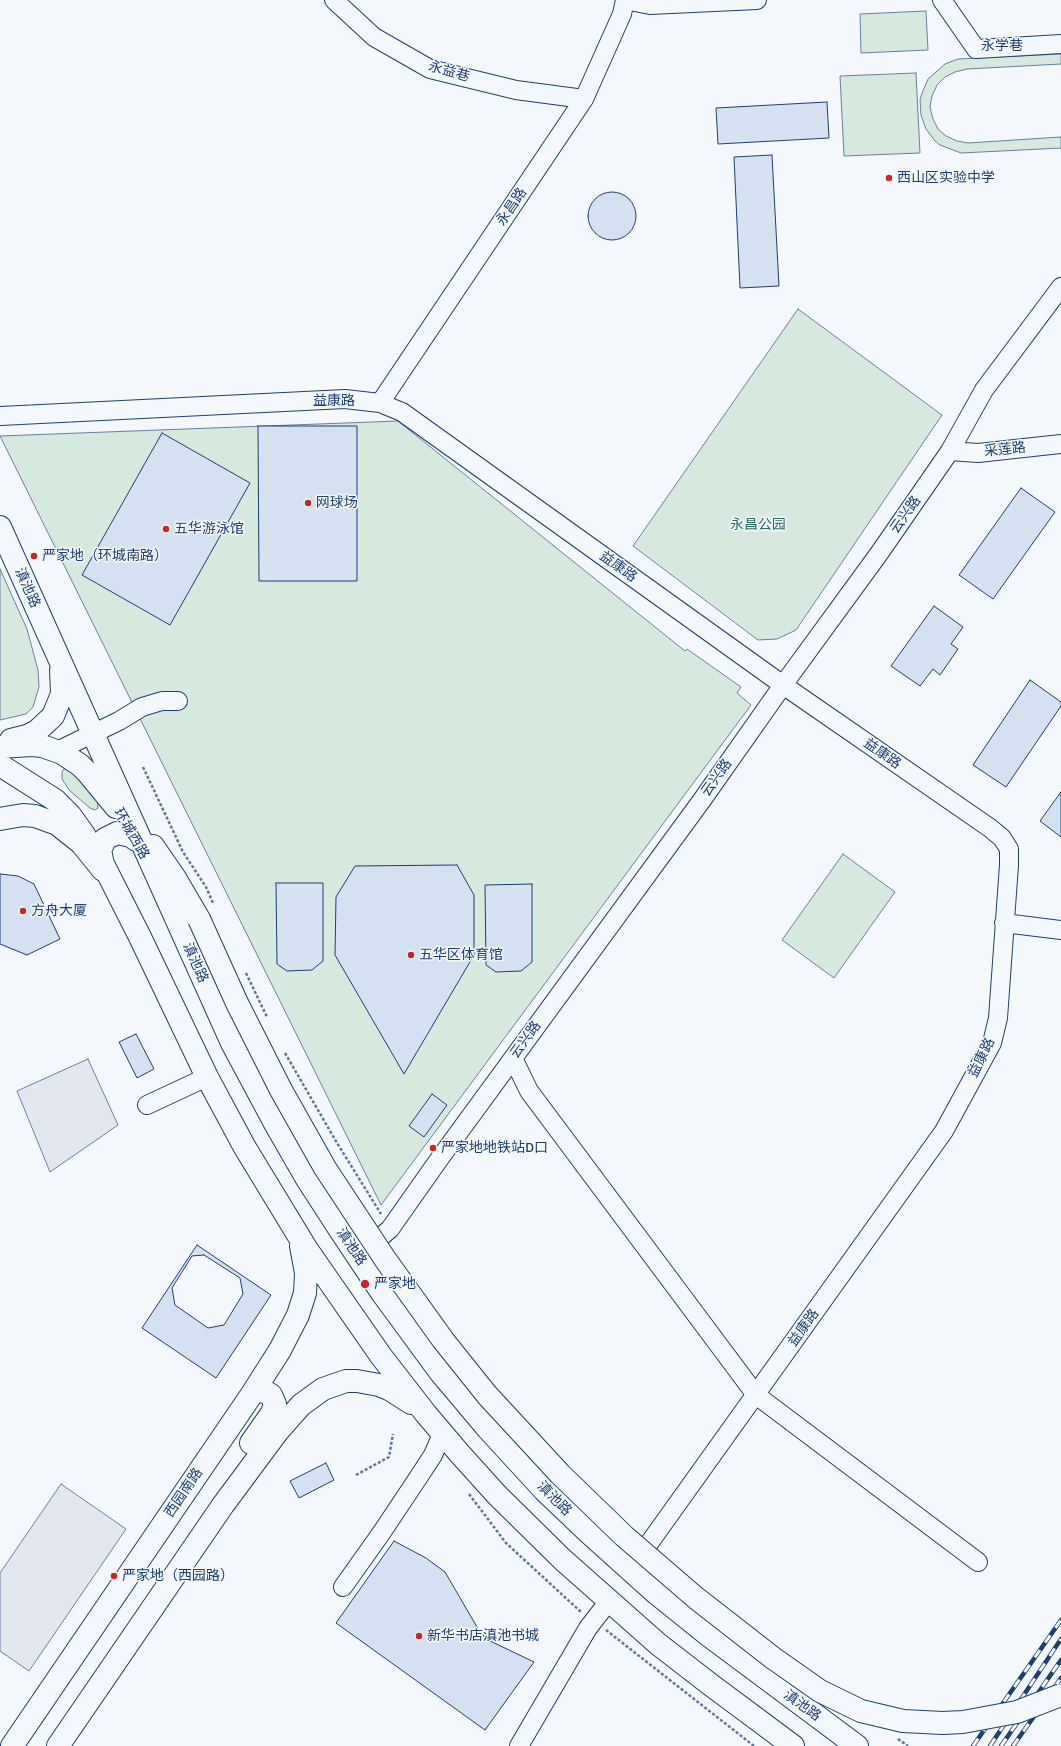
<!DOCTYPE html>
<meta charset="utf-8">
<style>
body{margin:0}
canvas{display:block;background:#f4f7fb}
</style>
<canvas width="1061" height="1746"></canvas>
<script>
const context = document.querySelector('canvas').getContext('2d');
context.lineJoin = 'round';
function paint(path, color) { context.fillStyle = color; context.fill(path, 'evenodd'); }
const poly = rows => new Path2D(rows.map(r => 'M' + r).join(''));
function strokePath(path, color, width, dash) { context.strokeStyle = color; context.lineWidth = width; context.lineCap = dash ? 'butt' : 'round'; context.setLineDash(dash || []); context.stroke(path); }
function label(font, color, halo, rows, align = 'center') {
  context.font = font + ' Signika,"Noto Sans SC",sans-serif'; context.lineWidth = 3; context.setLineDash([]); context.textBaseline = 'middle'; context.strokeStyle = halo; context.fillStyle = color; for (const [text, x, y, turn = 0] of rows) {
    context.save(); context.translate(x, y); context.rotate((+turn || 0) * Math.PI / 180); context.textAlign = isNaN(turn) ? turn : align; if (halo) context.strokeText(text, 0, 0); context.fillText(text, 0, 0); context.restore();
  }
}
const green = poly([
 [926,11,928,50,861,53,860,14,926,11],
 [1061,54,1061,64,967,69,955,72,945,77,937,85,932,96,930,107,933,119,938,129,946,136,957,141,968,143,1061,137,1061,148,961,153,940,145,935,141,926,129,921,115,920,100,922,93,928,79,945,64,958,59,1061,54],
 [916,73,920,153,844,156,840,76,916,73],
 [798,309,942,415,796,630,777,639,758,640,633,546,798,309],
 [398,421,685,651,687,649,741,687,737,693,751,705,381,1205,0,436,398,421],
 [0,569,27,629,38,670,39,687,33,707,26,714,0,720,0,569],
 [64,769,70,769,97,799,98,808,95,810,90,808,69,790,62,779,62,772,64,769],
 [843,854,895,892,834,978,782,940,843,854]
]);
paint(green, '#d7e8df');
strokePath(green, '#687fa3', 1);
const parking = poly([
 [88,1059,118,1125,50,1172,17,1091,88,1059],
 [61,1484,126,1529,29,1671,0,1651,0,1573,61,1484]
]);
paint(parking, '#e3e8f0');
strokePath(parking, '#687fa3', 1);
const building = poly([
 [827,102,829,138,718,144,716,108,827,102],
 [772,155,779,286,740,288,734,157,772,155],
 '588 216a24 24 0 1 1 48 0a24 24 0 1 1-48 0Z',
 [258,426,357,426,357,581,259,581,258,426],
 [162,433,250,483,170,625,82,575,162,433],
 [1021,488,1055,512,993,599,959,575,1021,488],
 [934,606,963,627,951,644,958,649,940,675,933,669,920,686,891,666,934,606],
 [1030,680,1061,702,1061,706,1006,787,973,765,1030,680],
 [1061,792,1061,837,1040,821,1061,792],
 [457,865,474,895,474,955,404,1074,335,955,336,897,355,866,457,865],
 [0,874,18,876,34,884,60,939,27,955,0,944,0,874],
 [276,883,323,883,323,961,312,970,287,971,277,964,276,883],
 [532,884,532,962,521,971,496,972,486,965,485,885,532,884],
 [136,1034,154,1069,137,1078,119,1042,136,1034],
 [432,1094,447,1105,424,1137,409,1126,432,1094],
 [197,1245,271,1295,216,1378,142,1328,197,1245],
 [204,1255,240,1278,243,1294,224,1325,208,1328,175,1305,172,1288,192,1256,204,1255],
 [326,1463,334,1480,299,1498,290,1481,326,1463],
 [394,1541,426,1558,445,1572,477,1627,486,1639,534,1662,485,1730,336,1623,394,1541]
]);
paint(building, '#d5e0f0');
strokePath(building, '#1d3f73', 1);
const minor = poly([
 [334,0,374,37,430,69,516,90,584,99],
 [625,0,650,5,757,0],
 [942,0,976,49,1061,44],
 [380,403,584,99,622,14,625,0],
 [0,416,345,399,380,403,402,412,783,685,990,828,1002,838,1009,849,1009,865,998,1018,992,1043,944,1131,635,1563],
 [950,451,978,453,1061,444],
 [57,751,119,721,142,707,162,701,178,701],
 [1004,923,1061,930],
 [513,1058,529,1091,756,1395,978,1562],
 [147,1105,207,1077],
 [364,1251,390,1229,440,1158,702,800,783,685,878,555,950,451,984,390,1061,287],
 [343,1587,382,1532,418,1478,433,1455,442,1434],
 [519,1746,588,1628,609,1601]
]);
const major = poly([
 [0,527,232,1043,277,1127,307,1179,338,1227,382,1293,440,1372,488,1429,544,1490,587,1531,657,1594,708,1635,857,1746],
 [11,740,27,736,37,731,53,716,62,694,61,670],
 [0,747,32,745,42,746,62,753,80,765,88,773,116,807],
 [0,765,55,800,70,815,85,836],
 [0,819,23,815,35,816,57,824,81,843,103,870],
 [136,840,131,836,117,833,105,839,100,851,103,864,140,937,207,1077,244,1146,306,1248,381,1356,426,1414,460,1454,497,1495,562,1559,658,1644,711,1685,793,1746],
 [153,846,175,878,199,919],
 [251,1443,272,1413,275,1404,271,1395,266,1392,257,1391,252,1394],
 [12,1746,252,1394,280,1350,298,1315,305,1293,306,1273,301,1246],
 [58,1746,223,1505,278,1431,301,1405,323,1389,346,1381,357,1381,379,1385,389,1389,411,1403]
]);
strokePath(minor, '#1d3f73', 20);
strokePath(major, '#1d3f73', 24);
strokePath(poly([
 [143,767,183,852,206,887,213,903],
 [246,973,267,1017],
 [285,1053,337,1143,381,1214],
 [356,1475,389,1457,393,1434],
 [469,1494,506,1543,581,1612],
 [606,1630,754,1746],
 [898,1739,908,1746]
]), '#5e769c', 2.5, [3, 2]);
strokePath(minor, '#f4f7fb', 18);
strokePath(major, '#f4f7fb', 22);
const rail = poly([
 [973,1746,1061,1620],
 [990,1746,1061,1639],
 [1001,1746,1061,1660],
 [1013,1746,1061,1678]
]);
strokePath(rail, '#1d3f73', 4.5);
strokePath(rail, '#f4f7fb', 3, [9]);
const highwayBridge = poly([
 [199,919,237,1003,281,1090,325,1168,385,1259,443,1340,487,1395,560,1474,624,1536,696,1598,773,1658,820,1691,861,1711,903,1721,943,1723,963,1722,1017,1712,1061,1695]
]);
strokePath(highwayBridge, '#1d3f73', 24, []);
strokePath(highwayBridge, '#f4f7fb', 22);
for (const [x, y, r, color] of [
 [889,178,4,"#c62828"],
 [308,503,4,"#c62828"],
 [166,529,4,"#c62828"],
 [34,556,4,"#c62828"],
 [23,911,4,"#c62828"],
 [411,955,4,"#c62828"],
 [433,1148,4,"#c62828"],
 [365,1284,5,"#c62828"],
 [114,1576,4,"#c62828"],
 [419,1636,4,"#c62828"]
]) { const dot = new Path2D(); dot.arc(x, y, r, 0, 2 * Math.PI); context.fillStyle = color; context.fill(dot); strokePath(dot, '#f4f7fb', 1.5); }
label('14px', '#1d3f73', '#f4f7fb', [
 ["永学巷",1002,46],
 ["永益巷",449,72,16],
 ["永昌路",512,207,-56],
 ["益康路",334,401],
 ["采莲路",1005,450,-6],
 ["云兴路",906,515,-55],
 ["益康路",618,567,36],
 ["滇池路",27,588,66],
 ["益康路",882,754,35],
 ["云兴路",717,778,-55],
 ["环城西路",131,834,60],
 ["滇池路",195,963,66],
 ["云兴路",526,1040,-54],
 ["益康路",982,1058,-64],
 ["滇池路",351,1247,56],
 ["益康路",804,1328,-54],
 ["西园南路",184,1493,-56],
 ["滇池路",554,1499,45],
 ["滇池路",802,1706,36]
]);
label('14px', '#1d3f73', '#f4f7fb', [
 ["西山区实验中学",897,178],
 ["网球场",316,503],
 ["五华游泳馆",174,529],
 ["严家地（环城南路）",42,556],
 ["方舟大厦",31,911],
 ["五华区体育馆",419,955],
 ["严家地地铁站D口",441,1148],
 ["严家地",374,1284],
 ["严家地（西园路）",122,1576],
 ["新华书店滇池书城",427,1636]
], 'left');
label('14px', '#2c6c60', '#f4f7fb', [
 ["永昌公园",758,525]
]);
</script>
